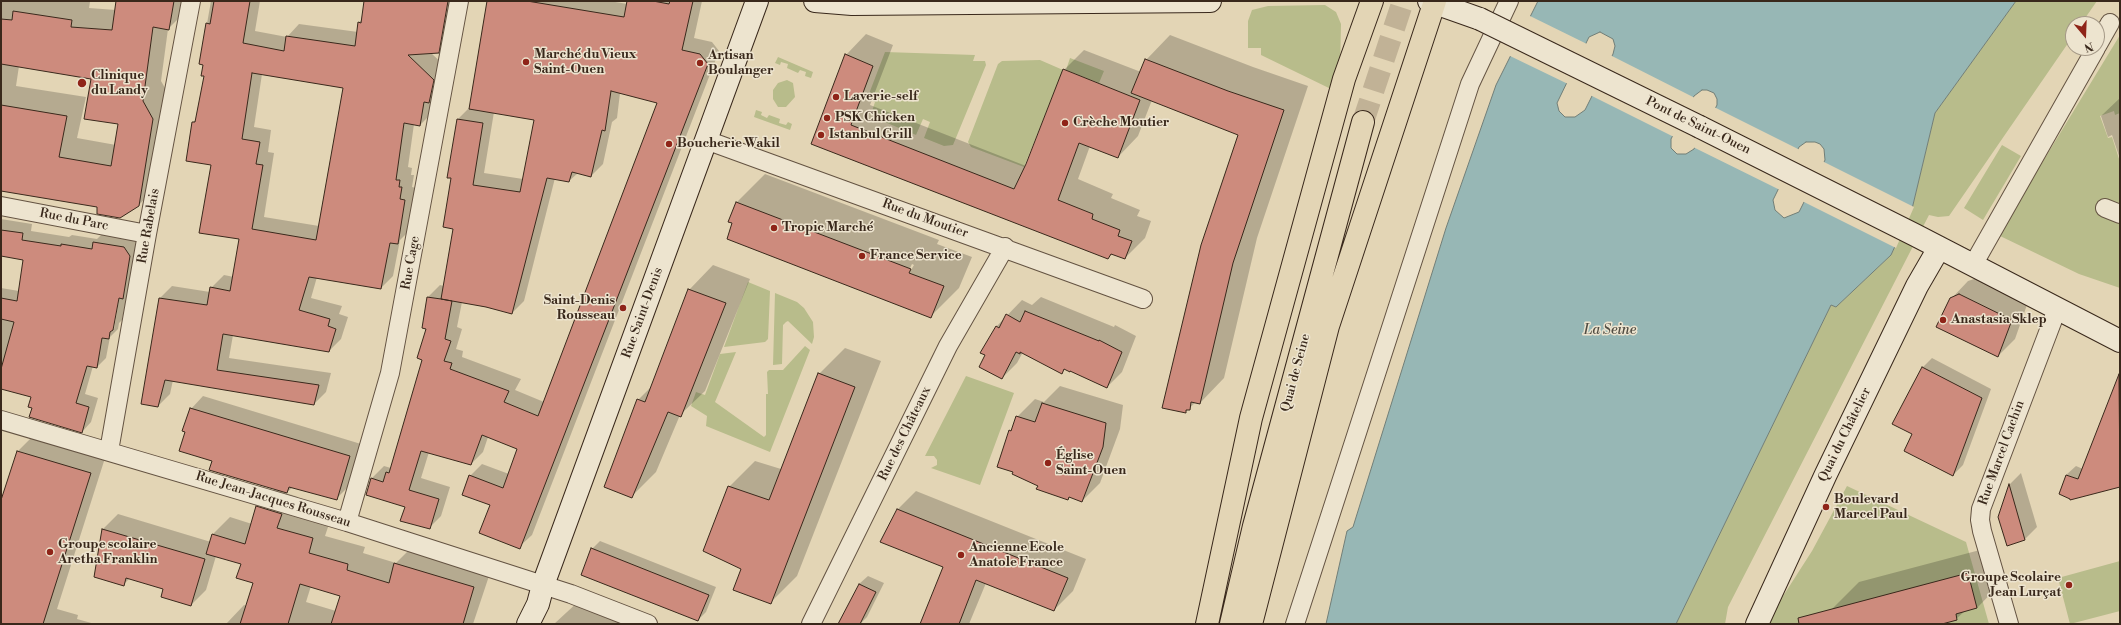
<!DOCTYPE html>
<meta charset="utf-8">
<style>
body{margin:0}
#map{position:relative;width:2121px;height:625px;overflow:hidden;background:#e3d5b5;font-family:"Libre Bodoni",serif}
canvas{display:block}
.frame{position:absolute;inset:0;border:2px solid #39281b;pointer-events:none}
.north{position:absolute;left:2065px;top:16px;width:40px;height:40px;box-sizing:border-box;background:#ede4cf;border:1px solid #a59987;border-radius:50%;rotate:161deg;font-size:11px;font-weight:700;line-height:16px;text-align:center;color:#39281b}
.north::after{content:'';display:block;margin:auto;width:14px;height:18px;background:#8f2418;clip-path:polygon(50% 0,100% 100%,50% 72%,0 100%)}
</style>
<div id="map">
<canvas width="2121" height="625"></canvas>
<div class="frame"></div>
<div class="north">N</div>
</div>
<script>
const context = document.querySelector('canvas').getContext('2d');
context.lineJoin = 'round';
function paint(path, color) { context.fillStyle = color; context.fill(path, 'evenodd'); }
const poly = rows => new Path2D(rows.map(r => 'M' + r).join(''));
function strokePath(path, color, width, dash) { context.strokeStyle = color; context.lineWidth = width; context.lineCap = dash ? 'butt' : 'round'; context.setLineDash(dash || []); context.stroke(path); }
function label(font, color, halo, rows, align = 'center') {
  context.font = font + ' "Libre Bodoni",serif'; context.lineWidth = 3; context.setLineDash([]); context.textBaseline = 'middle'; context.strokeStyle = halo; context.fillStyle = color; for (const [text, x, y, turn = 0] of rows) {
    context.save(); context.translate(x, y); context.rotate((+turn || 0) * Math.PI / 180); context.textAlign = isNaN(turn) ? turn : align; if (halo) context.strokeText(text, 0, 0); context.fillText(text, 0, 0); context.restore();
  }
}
paint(poly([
 [2016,1,2097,1,2081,24,2073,24,2073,36,1949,216,1938,217,1929,215,1728,607,1725,624,1676,624,1831,305,1836,307,1891,255,1912,209,1935,113],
 [1325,5,1336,12,1341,24,1340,70,1333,90,1261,55,1261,48,1248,48,1248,21,1252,10,1268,6],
 [2120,35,2120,113,2115,115,2114,111,2100,116,2108,138,2112,137,2120,162,2120,288,2079,274,1998,235],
 [885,52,975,55,973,61,985,61,986,65,953,145,944,146,924,138,930,122,923,119,916,135,875,118,872,111,875,102,867,99],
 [778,57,813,72,811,78,805,76,806,72,800,70,798,73,787,68,788,64,781,62,780,65,775,63],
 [1070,58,1104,71,1099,83,1066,70],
 [1040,60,1063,70,1024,167,971,147,968,142,998,64,1002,61],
 [787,80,793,83,795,97,786,107,778,107,773,99,773,90,778,83],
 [756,110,762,112,761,115,767,118,769,115,780,119,779,123,786,125,788,122,792,124,790,130,754,117],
 [2002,145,2021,156,1983,220,1964,208],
 [748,282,770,291,768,339,765,342,724,347],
 [775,293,797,302,804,308,813,322,814,337,812,344,788,321,786,322,783,325,782,364,773,365],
 [805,346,810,350,770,452,706,426,707,416,691,406,696,392,705,395,720,354,736,352,715,402,764,437,766,435,766,394,768,394,767,372,769,370,783,370],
 [966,376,1014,393,980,485,931,468,937,465,937,460,934,456,925,456],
 [1847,486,1966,542,1989,624,1768,624,1769,618,1812,551],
 [2120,561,2120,611,2070,624,2058,578]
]), '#b8bc8b');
const water = poly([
 [1538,1,2016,1,1935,113,1912,209,1891,255,1836,307,1831,305,1676,624,1326,624,1347,531,1353,527,1446,228,1496,85,1538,1],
 [1600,32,1613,39,1615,46,1613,54,1585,110,1575,117,1565,117,1559,111,1557,103,1589,37,1600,32],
 [1702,90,1707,90,1714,93,1717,99,1717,105,1694,149,1686,154,1677,154,1671,148,1671,139,1694,96,1702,90],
 [1806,142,1815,142,1820,144,1824,149,1825,160,1799,212,1784,218,1775,210,1773,200,1799,147,1806,142]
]);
paint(water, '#97b7b5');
strokePath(water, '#717e77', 1);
paint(poly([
 [1528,15,1587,44,1568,84,1508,55],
 [1610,55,1695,98,1674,137,1590,95],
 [1714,107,1800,150,1780,190,1693,147],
 [1822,161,1914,207,1896,248,1802,201]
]), '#e3d5b5');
paint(poly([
 [1,1,86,1,90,2,89,8,116,10,117,1,189,1,187,10,168,29,161,81,172,100,157,186,138,206,98,206,1,190],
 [19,66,92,78,119,124,116,145,77,138,86,97,16,86],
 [211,1,260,1,255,31,287,37,299,24,358,32,359,22,363,19,365,1,457,1,451,40,438,52,431,53,446,67,432,113,420,125,414,124,408,167,412,168,411,175,414,175,412,187,416,188,410,230,400,240,393,276,381,288,317,277,311,298,342,306,339,314,348,317,341,339,329,351,233,335,229,358,331,373,326,392,314,404,173,380,170,394,158,406,160,298,172,286,210,292,211,288,224,275,234,277,240,238,212,164,193,122,197,119,205,76,204,64,200,63],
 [262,74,344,88,319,226,264,217,274,153,268,152,271,130,254,127],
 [488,1,609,1,628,4,628,1,702,1,694,38,712,42,719,51,532,535,519,547,470,476,482,464,509,474,519,449,488,437,483,452,471,464,429,452,421,478,450,487,441,516,429,528,372,478,384,466,391,468,423,359,428,328,428,297,440,285,444,286,454,228,452,178,458,119,470,107],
 [620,93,658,102,544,402,515,390,521,379,462,357,463,351,456,349,462,329,457,327,462,302,512,313,524,301,555,178,569,181,578,173,591,176,603,164,612,122,617,118],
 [494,112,535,119,523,179,484,173],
 [866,34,893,45,870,105,1026,166,1064,70,1084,50,1141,72,1146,60,1170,35,1253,67,1308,86,1257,238,1224,378,1200,403,1196,402,1185,412,1240,134,1152,100,1138,136,1118,157,1090,146,1078,179,1113,194,1111,198,1140,210,1137,216,1151,221,1145,238,1125,258,1113,253,1108,258,812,143,846,55],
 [2120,98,2120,159,2112,135,2108,137,2101,116],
 [765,174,939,240,937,244,972,257,959,288,931,316,730,222,737,202],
 [912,264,914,265,911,270,909,270],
 [1,219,32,224,31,231,69,237,72,235,97,239,103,233,133,238,139,246,132,288,127,294,122,320,119,323,118,329,110,337,106,358,97,367,93,366,85,394,98,398,91,422,82,432,33,408,32,397,1,388,1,288,19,291,24,259,1,255],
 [119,293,120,293,114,329,112,329],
 [713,265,750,279,705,391,680,415,656,472,632,496,638,400,652,386,689,290],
 [1977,278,2028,302,2015,339,1998,356,1951,299,1968,281],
 [1041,297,1114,327,1115,325,1136,336,1122,372,1107,387,1071,370,1065,369,1062,373,1023,352,1017,363,1002,378,986,355,996,327,1022,300,1032,305],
 [845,348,881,361,797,576,771,602,743,569,729,487,755,461,781,469,819,374],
 [1932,358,1991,389,1963,465,1953,475,1913,434,1922,368],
 [1060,386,1123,405,1120,429,1100,483,1082,501,1070,496,1068,499,1039,486,1010,431,1014,427,1017,417,1035,399,1044,402],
 [203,396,361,444,349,486,336,499,293,487,286,493,298,497,294,511,330,521,325,536,365,547,363,553,396,563,412,547,491,570,473,624,379,624,341,595,311,586,306,602,346,614,343,624,226,624,244,605,247,606,254,582,242,563,216,556,206,590,191,605,165,588,130,578,123,585,95,576,103,529,118,514,211,542,213,534,230,517,252,524,257,507,275,489,213,460,191,409],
 [2117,396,2120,398,2120,486,2071,499,2066,475,2076,466,2083,469],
 [32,437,105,458,57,609,78,615,77,619,95,624,1,624,1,503,17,452],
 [2021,473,2037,527,2025,539,2007,545,1999,518,2010,484],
 [916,491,1086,559,1073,591,1054,610,986,583,969,624,921,624,944,567,898,509],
 [600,541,716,587,706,612,698,620,592,549],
 [1995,546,2004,580,1977,608,1965,611,1956,619,1938,624,1835,624,1831,610,1859,582],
 [868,576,884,583,867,617,860,624,855,624,859,584],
 [580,600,627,624,554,624]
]), '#0003');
const building = poly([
 [116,1,174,1,169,30,153,27,143,101,153,119,139,206,120,218,97,214,97,207,1,191,1,105,67,116,59,157,111,166,118,124,84,119,91,79,1,64,1,19,12,20,13,11,72,20,71,27,112,30,116,1],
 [214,1,250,1,243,43,284,51,286,36,355,46,358,22,361,23,364,1,448,1,439,53,408,55,434,80,429,103,424,102,420,126,404,123,396,180,400,180,399,187,402,187,400,199,405,200,398,244,390,243,381,289,309,277,299,310,330,319,328,326,336,329,329,352,223,334,217,370,319,385,314,405,165,380,158,407,141,404,159,298,207,305,210,287,230,291,239,239,199,233,211,165,186,161,192,122,195,122,204,76,201,76,203,65,199,64,206,23,210,24,214,1],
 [252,73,343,88,316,240,252,229,263,165,256,164,260,142,242,139,252,73],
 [487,1,527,1,624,17,627,1,653,1,669,4,670,1,693,1,682,50,700,54,708,64,520,549,479,533,490,505,462,495,469,475,503,488,517,449,482,435,471,465,421,451,409,490,439,499,430,529,400,521,405,507,366,495,371,478,383,482,386,472,389,473,422,360,417,358,426,329,422,328,427,297,441,299,453,229,443,227,451,178,447,178,457,119,483,123,473,185,520,192,534,120,469,109,487,1],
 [611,91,657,103,538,416,504,402,509,391,450,369,452,363,444,361,451,341,445,339,452,301,441,299,486,307,512,314,547,178,569,182,572,172,591,177,602,130,605,131,611,91],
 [845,54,873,66,851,125,1014,189,1026,164,1063,69,1140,100,1118,158,1079,143,1058,200,1093,214,1092,219,1120,230,1118,236,1132,241,1125,259,1111,254,1108,259,811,144,845,54],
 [1145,59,1228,91,1284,110,1233,263,1200,404,1191,402,1190,410,1186,410,1186,413,1162,408,1201,245,1238,135,1131,93,1145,59],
 [736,202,911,269,909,273,944,286,931,318,727,239,732,223,728,222,736,202],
 [1,230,23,233,22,240,61,246,61,244,92,249,93,242,124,247,130,256,123,299,119,298,113,330,110,332,109,339,102,338,97,368,87,366,76,403,89,407,82,433,29,417,32,408,28,407,31,397,1,389,1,369,14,322,1,319,1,298,17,301,23,260,1,256,1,230],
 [688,289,726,303,681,417,668,412,632,498,604,487,637,399,645,402,688,289],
 [1959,294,2012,320,1998,357,1936,327,1950,298,1959,294],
 [1025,311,1099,341,1099,340,1122,352,1107,388,1070,371,1070,372,1064,369,1062,374,1020,352,1020,354,1016,352,1002,379,979,367,985,355,980,353,996,326,999,328,1006,314,1020,322,1025,311],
 [1922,367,1982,398,1953,476,1904,451,1912,434,1892,424,1922,367],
 [818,373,855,387,771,604,733,590,741,569,703,551,728,486,769,500,818,373],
 [2119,374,2120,487,2070,500,2070,499,2059,494,2066,475,2078,479,2119,374],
 [1042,403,1106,423,1103,447,1082,502,1069,497,1068,500,1036,489,1038,486,1012,474,1013,472,997,467,1009,430,1011,431,1016,416,1035,422,1042,403],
 [190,408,350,456,337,500,289,487,287,493,209,470,212,461,179,451,185,432,182,431,190,408],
 [17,451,91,473,43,624,1,624,1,500,17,451],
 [2009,484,2025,540,2007,546,1998,517,2009,484],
 [256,506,282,514,277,528,313,538,309,553,348,564,347,570,389,583,394,563,474,587,463,624,331,624,340,596,300,584,288,624,240,624,253,583,236,578,241,564,206,554,212,534,245,544,256,506],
 [897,509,1068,578,1054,611,976,580,959,624,920,624,943,567,880,542,897,509],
 [102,529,205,559,191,606,161,597,163,589,126,578,124,586,94,577,102,529],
 [591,548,709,595,698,621,581,575,591,548],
 [1968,573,1977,608,1956,614,1957,620,1942,624,1799,624,1798,618,1968,573],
 [859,584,876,592,860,624,838,624,859,584]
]);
paint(building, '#cd8b7d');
strokePath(building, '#39281b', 1);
strokePath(poly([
 [1363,122,1403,1]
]), '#c1b296', 22, [22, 11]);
const street = poly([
 [2097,46,2110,23],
 [706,140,1143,299],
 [1,206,147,234],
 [2105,208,2120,214],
 [1973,265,2096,48],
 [1,420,347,522,571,594,648,624],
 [109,451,147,234,191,1],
 [347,522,390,373,459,1],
 [811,624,948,346,1005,247],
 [1295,624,1470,84,1509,1],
 [2009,624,1982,531,1980,520,1981,509,2057,309]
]);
const secondary = poly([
 [815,1,852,4,1210,1],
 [1429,1,1480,19],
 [1700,127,1915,235,2120,341],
 [528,624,538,604,543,585,757,1],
 [1757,624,1826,474,1917,286,1939,248]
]);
const primary = poly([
 [1207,624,1251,418,1344,79,1372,1],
 [1231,624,1254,526,1363,122],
 [1251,624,1328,326,1435,1]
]);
strokePath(street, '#645342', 20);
strokePath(secondary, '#39281b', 24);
strokePath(primary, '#39281b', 24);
strokePath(street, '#ede4cf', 18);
strokePath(secondary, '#ede4cf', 22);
strokePath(primary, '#e3d5b5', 22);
const secondaryBridge = poly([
 [1480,19,1700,127]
]);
strokePath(secondaryBridge, '#39281b', 24, []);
strokePath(secondaryBridge, '#ede4cf', 22);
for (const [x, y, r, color] of [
 [526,62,4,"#8f2418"],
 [700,63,4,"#8f2418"],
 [82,83,5,"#8f2418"],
 [836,97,4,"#8f2418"],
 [827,118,4,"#8f2418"],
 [1065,123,4,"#8f2418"],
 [821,135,4,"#8f2418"],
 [669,144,4,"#8f2418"],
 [774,228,4,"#8f2418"],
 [862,256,4,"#8f2418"],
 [623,308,4,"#8f2418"],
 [1943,320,4,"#8f2418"],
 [1048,463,4,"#8f2418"],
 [1826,507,4,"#8f2418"],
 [50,552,4,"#8f2418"],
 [961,555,4,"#8f2418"],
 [2069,585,4,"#8f2418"]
]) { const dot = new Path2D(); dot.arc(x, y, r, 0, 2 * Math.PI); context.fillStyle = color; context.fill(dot); strokePath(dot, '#ede4cf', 1.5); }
label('bold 13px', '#39281b', '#ede4cf', [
 ["Marché du Vieux",534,55],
 ["Saint-Ouen",534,70],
 ["Artisan",708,56],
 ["Boulanger",708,71],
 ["Clinique",91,76],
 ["du Landy",91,91],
 ["Laverie-self",844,97],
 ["PSK Chicken",835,118],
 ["Crèche Moutier",1073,123],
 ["Istanbul Grill",829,135],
 ["Boucherie Wakil",677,144],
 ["Tropic Marché",782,228],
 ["France Service",870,256],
 ["Saint-Denis",615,301,"right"],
 ["Rousseau",615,316,"right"],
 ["Anastasia Sklep",1951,320],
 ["Église",1056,456],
 ["Saint-Ouen",1056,471],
 ["Boulevard",1834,500],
 ["Marcel Paul",1834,515],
 ["Groupe scolaire",58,545],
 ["Aretha Franklin",58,560],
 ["Ancienne Ecole",969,548],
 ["Anatole France",969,563],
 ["Groupe Scolaire",2061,578,"right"],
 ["Jean Lurçat",2061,593,"right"]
], 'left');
label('13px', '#39281b', '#ede4cf', [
 ["Pont de Saint-Ouen",1698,126,26],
 ["Rue du Moutier",925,219,20],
 ["Rue du Parc",74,220,11],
 ["Rue Rabelais",149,226,-80],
 ["Rue Cage",411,263,-80],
 ["Rue Saint-Denis",643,313,-70],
 ["Quai de Seine",1296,373,-75],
 ["Rue des Châteaux",905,434,-64],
 ["Quai du Châtelier",1845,435,-64],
 ["Rue Marcel Cachin",2002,453,-70],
 ["Rue Jean-Jacques Rousseau",273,500,17]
]);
label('italic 14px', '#504c42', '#ede4cf', [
 ["La Seine",1610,331]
]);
</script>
